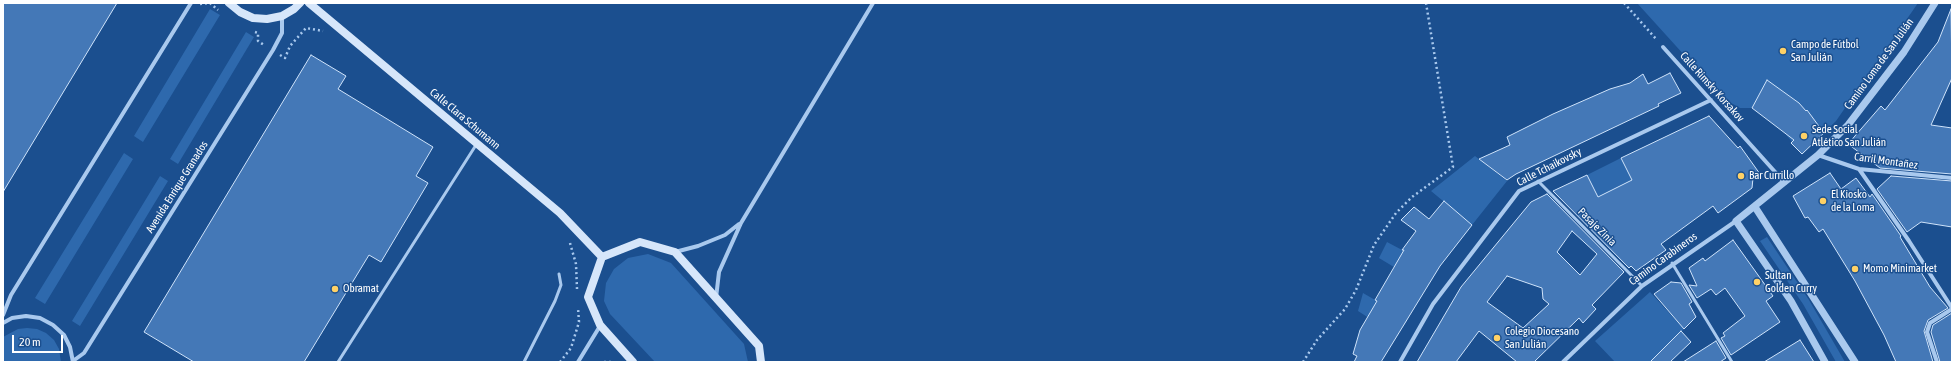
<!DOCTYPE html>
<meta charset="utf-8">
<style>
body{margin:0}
#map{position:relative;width:1955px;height:365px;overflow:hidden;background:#1b4f8f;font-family:"Asap Condensed",sans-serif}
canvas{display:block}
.frame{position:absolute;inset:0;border:4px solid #fff;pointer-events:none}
.scale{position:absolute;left:12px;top:335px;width:51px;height:18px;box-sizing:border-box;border:2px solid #fff;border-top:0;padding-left:5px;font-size:12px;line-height:14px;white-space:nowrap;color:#fff;-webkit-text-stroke:3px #1b4f8f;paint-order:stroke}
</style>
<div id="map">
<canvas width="1955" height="365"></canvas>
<div class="frame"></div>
<div class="scale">20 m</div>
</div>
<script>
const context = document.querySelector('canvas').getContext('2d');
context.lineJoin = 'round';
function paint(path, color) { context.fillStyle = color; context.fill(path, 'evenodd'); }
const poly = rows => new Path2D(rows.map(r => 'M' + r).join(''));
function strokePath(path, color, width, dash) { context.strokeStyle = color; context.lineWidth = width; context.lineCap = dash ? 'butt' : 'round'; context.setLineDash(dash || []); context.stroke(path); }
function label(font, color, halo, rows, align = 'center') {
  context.font = font + ' "Asap Condensed",sans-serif'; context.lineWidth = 3; context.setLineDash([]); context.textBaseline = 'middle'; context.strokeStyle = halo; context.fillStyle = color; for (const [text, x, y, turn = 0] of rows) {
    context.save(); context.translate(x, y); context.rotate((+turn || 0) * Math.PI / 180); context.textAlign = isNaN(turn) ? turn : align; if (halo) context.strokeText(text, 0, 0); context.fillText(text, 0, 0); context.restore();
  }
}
paint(poly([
 [1637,3,1918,3,1836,121,1802,154,1783,131,1753,108,1740,108,1724,99],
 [210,9,220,15,143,142,134,136],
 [246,32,254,37,178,164,170,159],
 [124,153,133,159,45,304,35,298],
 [1475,156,1507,181,1472,225,1431,191],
 [1621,158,1638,192,1603,209,1587,175],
 [160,176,168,181,80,326,72,321],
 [1767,237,1809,300,1845,362,1836,362,1803,304,1760,241],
 [1387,242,1438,269,1427,287,1379,258],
 [648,254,671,263,744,344,748,362,655,362,610,314,604,301,606,283,614,269,628,258],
 [1650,292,1684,329,1650,362,1615,362,1595,341],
 [1363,293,1408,319,1397,336,1358,311],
 [27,328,37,329,46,333,54,340,59,349,61,362,3,362,3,337,18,329]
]), '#2e69ad');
const building = poly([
 [3,3,117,3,3,192,3,3],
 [1951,9,1952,78,1931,125,1952,128,1952,174,1880,168,1848,144,1881,106,1885,110,1938,42,1951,9],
 [311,55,346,76,338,89,433,147,416,176,428,183,381,262,369,255,304,362,194,362,144,332,311,55],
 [1670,73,1681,93,1658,104,1659,106,1516,174,1507,180,1479,159,1510,145,1507,137,1553,114,1610,89,1630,83,1643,74,1648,84,1670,73],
 [1767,80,1799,103,1806,111,1807,110,1824,133,1802,154,1791,143,1794,140,1752,108,1767,80],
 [1709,116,1738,148,1740,146,1760,174,1753,178,1752,188,1718,213,1713,206,1661,244,1666,250,1636,271,1631,266,1629,268,1553,191,1587,175,1598,197,1632,180,1621,158,1709,116],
 [1830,173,1841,189,1856,178,1870,197,1872,194,1901,236,1900,237,1930,287,1948,308,1928,320,1924,331,1933,362,1896,362,1884,335,1855,281,1823,229,1819,232,1808,217,1805,218,1793,196,1830,173],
 [1891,176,1952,181,1952,227,1921,222,1907,232,1877,189,1891,176],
 [1547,194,1624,272,1592,305,1596,309,1583,323,1579,318,1534,362,1517,362,1479,331,1456,362,1417,362,1461,287,1531,202,1547,194],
 [1572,231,1597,254,1580,275,1557,252,1572,231],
 [1507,276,1542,288,1543,299,1549,304,1523,328,1487,302,1507,276],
 [1444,201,1472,225,1440,266,1381,362,1354,362,1357,356,1353,354,1360,330,1377,301,1375,300,1404,250,1402,250,1416,231,1401,220,1414,207,1429,219,1444,201],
 [1733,240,1773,296,1766,301,1780,322,1731,355,1721,338,1725,336,1723,333,1745,316,1725,288,1716,295,1711,289,1697,298,1689,285,1697,286,1689,268,1703,258,1705,261,1733,240],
 [1671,282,1681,283,1692,302,1689,304,1696,317,1684,329,1654,294,1671,282],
 [1952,313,1952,362,1940,362,1931,332,1933,325,1952,313],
 [1681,331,1691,342,1670,362,1650,362,1681,331],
 [1800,340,1814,362,1764,362,1800,340],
 [1716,341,1726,358,1720,362,1683,362,1716,341]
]);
paint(building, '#4478b7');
strokePath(building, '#cfe3fa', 1);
strokePath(poly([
 [1624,3,1657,40],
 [200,4,210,3,218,10],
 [255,32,258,33,258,41,264,45],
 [280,55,285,58,290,46,306,28,323,31],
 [570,243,576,264,577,289],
 [560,362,571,348,579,322,578,308],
 [604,362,614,362],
 [1303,362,1317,340,1345,309,1356,290,1374,245,1396,213,1412,197,1453,167,1426,3]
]), '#a9c9ee', 2.5, [2, 3]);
strokePath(poly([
 [1538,181,1642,286],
 [1672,263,1732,362],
 [338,362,476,145],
 [524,362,555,301,561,285,559,274]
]), '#a9c9ee', 3);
strokePath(poly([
 [1663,47,1785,183],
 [1818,155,1859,169,1952,178],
 [1859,169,1909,241,1952,308],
 [675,252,698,246,725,235,739,224],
 [716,298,719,272,741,223,873,3],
 [3,315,11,295,191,3],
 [3,323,12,318,26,316,40,318,53,325,64,335,70,347,73,362],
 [73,361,84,353,273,50,282,33,282,16],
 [578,362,600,326],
 [1400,362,1433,304,1519,191,1711,100],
 [1563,362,1642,286,1736,221],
 [1937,362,1927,332,1930,323,1952,309]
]), '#a9c9ee', 4);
strokePath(poly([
 [1755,207,1855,362],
 [1825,362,1791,301,1736,221,1818,155,1848,125,1904,52,1935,3]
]), '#a9c9ee', 7);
strokePath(poly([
 [229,3,240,12,253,18,267,19,282,16,294,9,300,3],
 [309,3,560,213,602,257],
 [633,362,600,325,588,297,602,257,640,242,675,252,759,346,761,362]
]), '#d6e6fa', 8);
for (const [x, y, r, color] of [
 [1783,51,4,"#ffd166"],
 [1804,136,4,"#ffd166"],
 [1741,176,4,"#ffd166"],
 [1823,201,4,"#ffd166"],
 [1855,269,4,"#ffd166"],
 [1757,282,4,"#ffd166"],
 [335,289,4,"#ffd166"],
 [1497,338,4,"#ffd166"]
]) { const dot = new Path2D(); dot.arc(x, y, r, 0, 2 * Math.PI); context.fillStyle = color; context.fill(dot); strokePath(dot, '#1b4f8f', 1.5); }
label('11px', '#fff', '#1b4f8f', [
 ["Campo de Fútbol",1791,45],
 ["San Julián",1791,58],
 ["Sede Social",1812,130],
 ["Atlético San Julián",1812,143],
 ["Bar Currillo",1749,176],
 ["El Kiosko",1831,195],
 ["de la Loma",1831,208],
 ["Momo Minimarket",1863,269],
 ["Sultan",1765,276],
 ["Golden Curry",1765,289],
 ["Obramat",343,289],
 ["Colegio Diocesano",1505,332],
 ["San Julián",1505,345]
], 'left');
label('11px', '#fff', '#1b4f8f', [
 ["Camino Loma de San Julián",1879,64,-54],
 ["Calle Rimsky Korsakov",1712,87,48],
 ["Calle Clara Schumann",465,119,40],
 ["Carril Montañez",1886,161,8],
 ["Calle Tchaikovsky",1549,167,-27],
 ["Avenida Enrique Granados",177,187,-58],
 ["Pasaje Zinia",1597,227,45],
 ["Camino Carabineros",1663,259,-36]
]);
</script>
